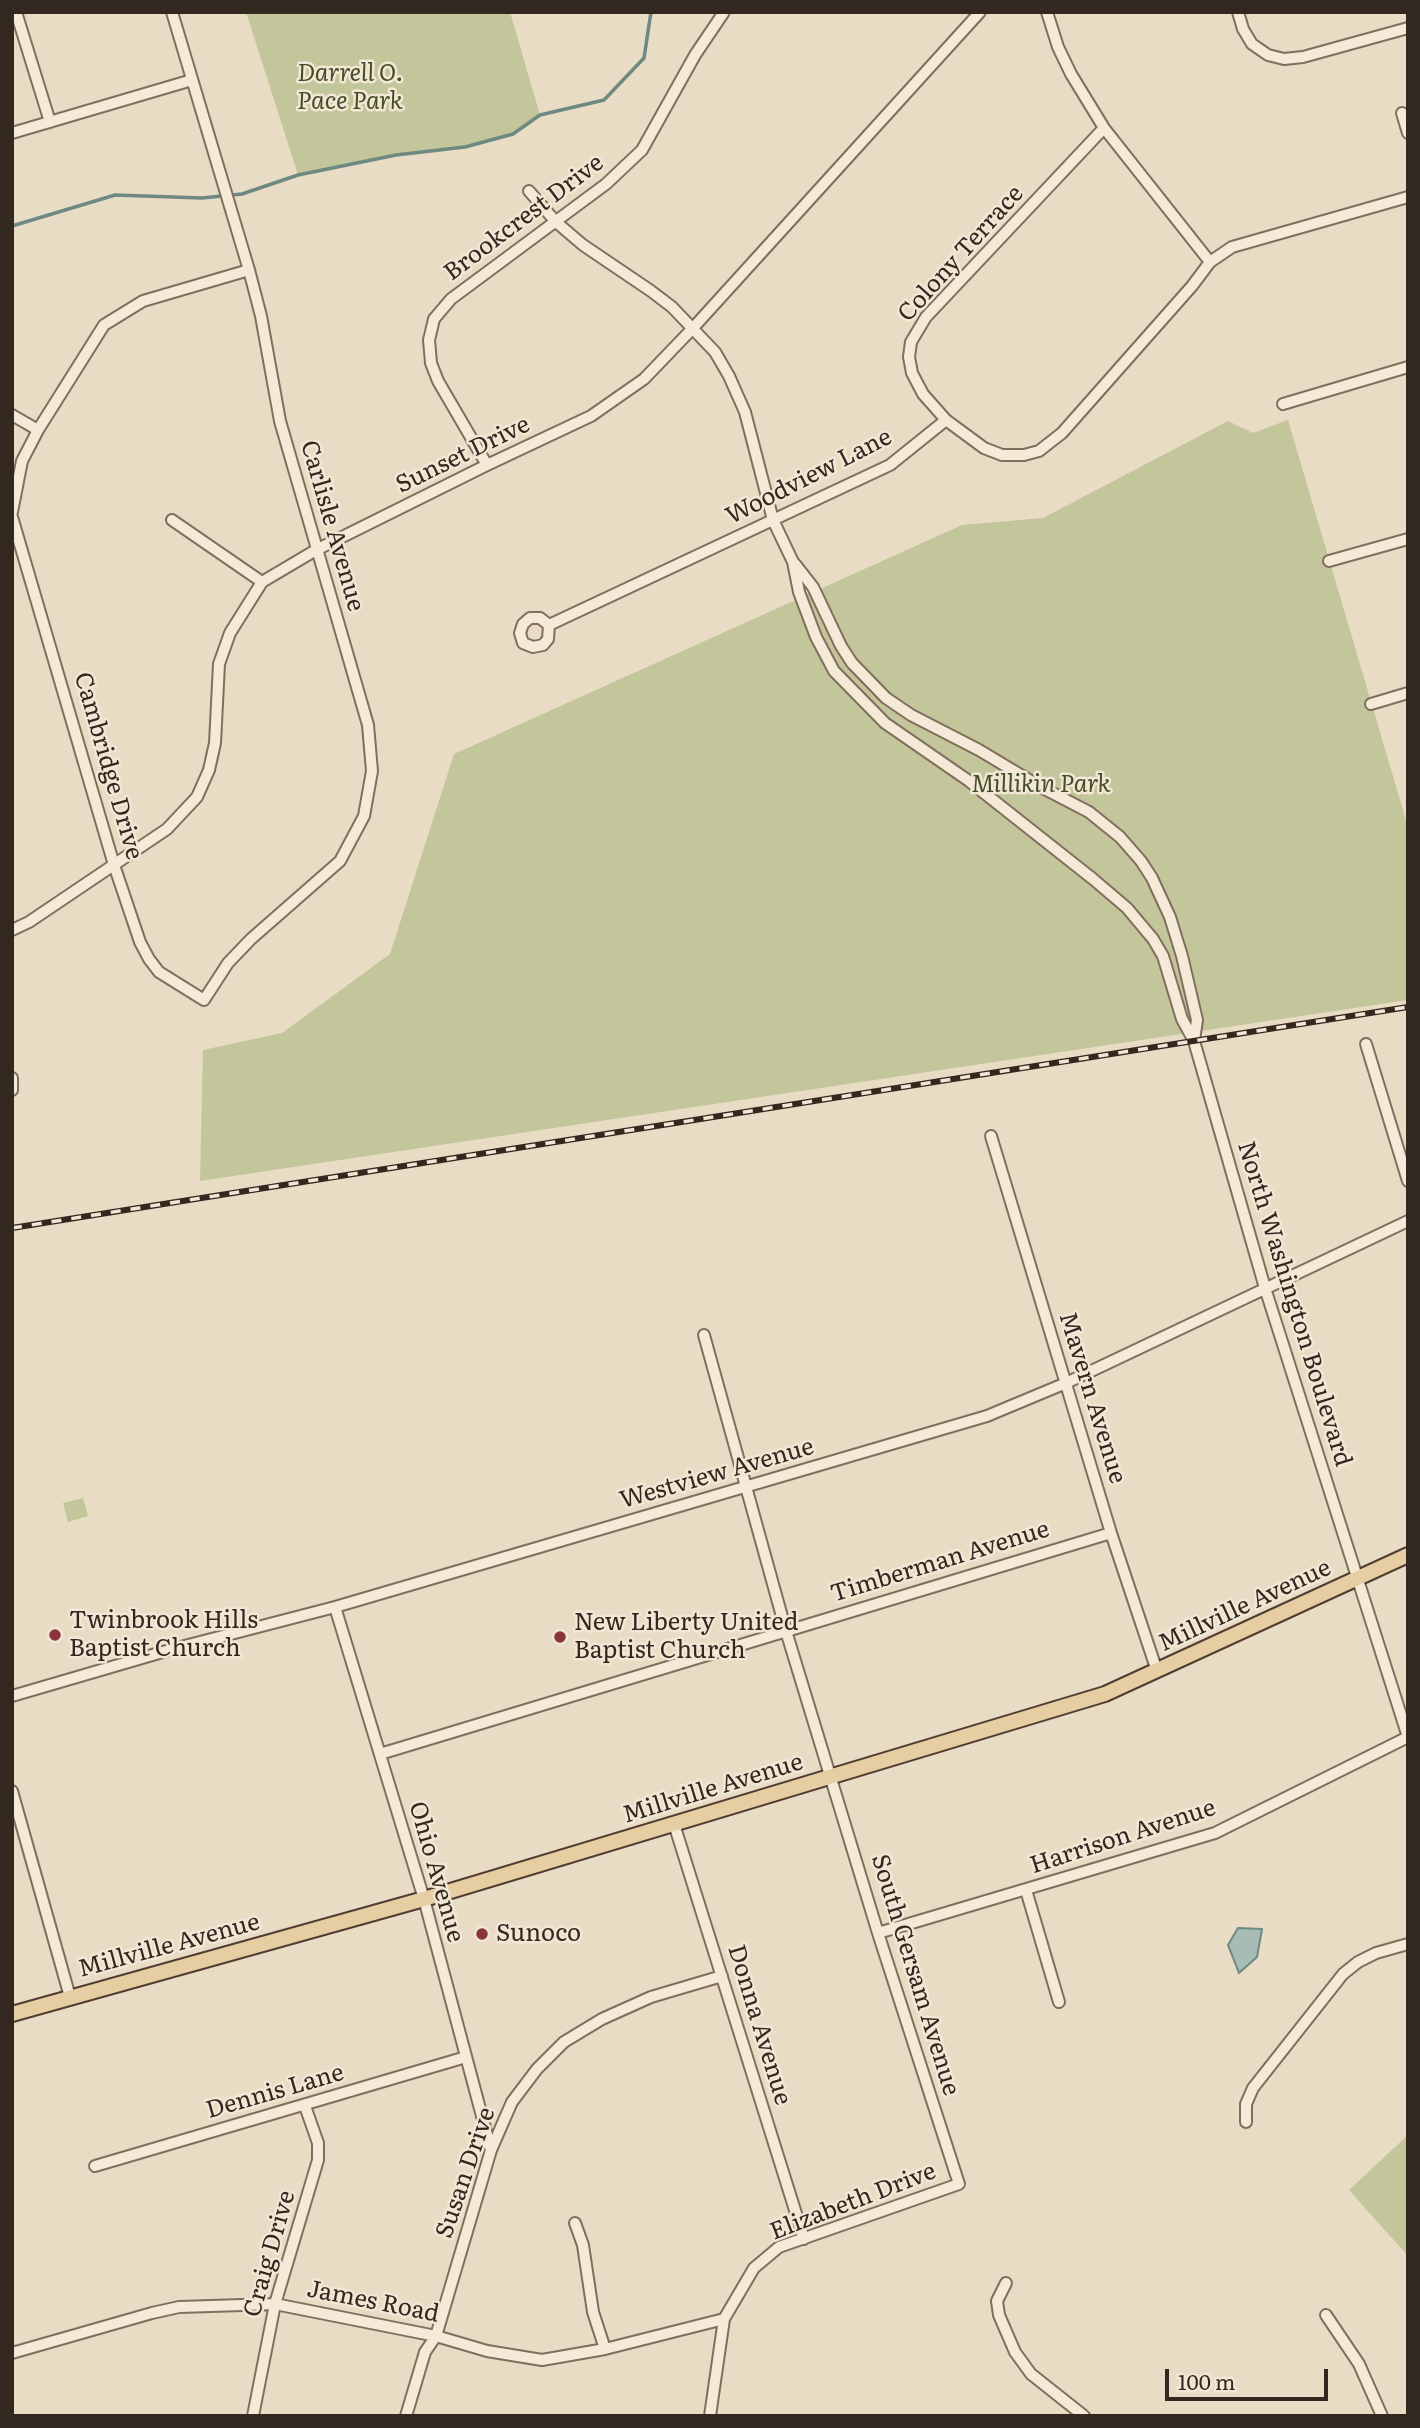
<!DOCTYPE html>
<style>
body{margin:0}
#map{position:relative;width:1420px;height:2428px;overflow:hidden;background:#e8dcc5;font-family:Literata,serif}
canvas{display:block}
.frame{position:absolute;inset:0;border:14px solid #332820;pointer-events:none}
.scale{position:absolute;left:1165px;top:2369px;width:163px;height:32px;box-sizing:border-box;border:4px solid #332820;border-top:0;padding-left:9px;font-size:21px;line-height:24px;white-space:nowrap;color:#332820;-webkit-text-stroke:5px #f1e7d4;paint-order:stroke}
</style>
<div id="map">
<canvas width="1420" height="2428"></canvas>
<div class="frame"></div>
<div class="scale">100 m</div>
</div>
<script>
const context = document.querySelector('canvas').getContext('2d');
context.lineJoin = 'round';
function paint(path, color) { context.fillStyle = color; context.fill(path, 'evenodd'); }
const poly = rows => new Path2D(rows.map(r => 'M' + r).join(''));
function strokePath(path, color, width, dash) { context.strokeStyle = color; context.lineWidth = width; context.lineCap = dash ? 'butt' : 'round'; context.setLineDash(dash || []); context.stroke(path); }
function label(font, color, halo, rows, align = 'center') {
  context.font = font + ' Literata,serif'; context.lineWidth = 5; context.setLineDash([]); context.textBaseline = 'middle'; context.strokeStyle = halo; context.fillStyle = color; for (const [text, x, y, turn = 0] of rows) {
    context.save(); context.translate(x, y); context.rotate((+turn || 0) * Math.PI / 180); context.textAlign = isNaN(turn) ? turn : align; if (halo) context.strokeText(text, 0, 0); context.fillText(text, 0, 0); context.restore();
  }
}
paint(poly([
 [246,12,510,12,540,115,513,134,465,147,396,155,298,175],
 [1288,420,1408,827,1408,1000,200,1181,203,1050,282,1033,390,954,454,754,962,525,1043,518,1228,421,1253,433],
 [83,1498,88,1516,68,1522,63,1503],
 [1408,2135,1408,2256,1349,2190]
]), '#c3c59b');
const water = poly([
 [1238,1928,1262,1929,1257,1957,1239,1973,1228,1945,1238,1928]
]);
paint(water, '#a6bcb4');
strokePath(water, '#6e8981', 2);
strokePath(poly([
 [12,226,115,195,202,198,242,194,298,175,396,155,465,147,513,134,540,115,604,100,644,58,651,12]
]), '#6e8981', 3.5);
const minor = poly([
 [16,12,50,122],
 [1047,12,1058,47,1071,74,1104,128,1210,262],
 [1238,12,1243,29,1252,44,1268,55,1284,59,1303,57,1408,28],
 [1402,113,1408,133],
 [1104,128,926,317,911,342,909,357,912,373,923,394,946,420,984,448,1002,455,1024,455,1039,451,1062,433,1192,286,1210,262,1232,247,1408,197],
 [12,133,192,80],
 [529,191,556,222,583,245,651,291,672,307,715,352,729,376,745,412,773,520,793,562,799,592,816,637,834,671,885,723,969,781,1093,879,1127,908,1153,939,1163,956,1182,1019,1194,1041,1265,1288,1408,1737],
 [1283,404,1408,367],
 [12,415,38,430],
 [487,465,438,381,431,363,429,340,434,319,451,299,606,184,642,150,695,55,724,12],
 [12,512,22,461,38,430,104,325,143,301,249,270],
 [12,517,114,865,140,942,149,959,159,972,204,1000,228,963,251,939,340,861,364,816,372,771,368,725,280,421,261,316,249,270,172,12],
 [172,520,262,582],
 [1329,561,1408,539],
 [795,564,813,587,841,646,852,663,886,698,911,715,979,750,1039,786,1089,812,1120,837,1141,861,1152,878,1170,917,1182,956,1197,1020,1194,1040],
 [549,625,548,639,543,645,533,647,523,643,520,633,523,624,530,618,540,618,549,625,890,465,946,420],
 [1371,704,1408,693],
 [12,930,29,922,167,829,197,797,209,770,215,743,219,664,230,633,262,582,316,550,487,465,591,416,644,379,693,328,980,12],
 [1366,1044,1408,1181],
 [12,1078,12,1090],
 [991,1136,1111,1533,1157,1671],
 [704,1335,786,1631,878,1933,959,2184,779,2247,754,2268,724,2319,710,2416],
 [335,1607,424,1899,491,2150],
 [12,1696,173,1649,335,1607,987,1416,1066,1383,1408,1221],
 [380,1754,1111,1533],
 [12,1791,70,1997],
 [674,1824,804,2239],
 [1026,1890,1059,2002],
 [878,1933,1215,1833,1408,1737],
 [1246,2122,1246,2104,1253,2088,1343,1974,1358,1962,1376,1953,1408,1944],
 [95,2166,466,2057],
 [575,2223,583,2245,593,2312,605,2349],
 [1006,2283,997,2301,999,2315,1015,2352,1031,2374,1084,2416],
 [1326,2315,1359,2364,1382,2416],
 [12,2353,152,2313,179,2307,275,2304,436,2336,487,2351,542,2360,605,2349,724,2319],
 [253,2416,275,2304,318,2160,318,2143,305,2106],
 [406,2416,425,2352,436,2336,491,2150,512,2102,537,2069,564,2042,602,2019,651,1997,722,1976]
]);
const major = poly([
 [12,2014,424,1899,1105,1694,1408,1555]
]);
strokePath(minor, '#816e5d', 14);
strokePath(major, '#503d31', 18);
strokePath(minor, '#f4ead7', 10);
strokePath(major, '#e7cda2', 14);
const rail = poly([
 [12,1228,1408,1007]
]);
strokePath(rail, '#332820', 6);
strokePath(rail, '#f1e7d4', 3.5, [10]);
for (const [x, y, r, color] of [
 [55,1635,7,"#89353b"],
 [560,1637,7,"#89353b"],
 [482,1934,7,"#89353b"]
]) { const dot = new Path2D(); dot.arc(x, y, r, 0, 2 * Math.PI); context.fillStyle = color; context.fill(dot); strokePath(dot, '#f1e7d4', 2.5); }
label('italic 24px', '#464d29', '#f1e7d4', [
 ["Darrell O.",350,74],
 ["Pace Park",350,102],
 ["Millikin Park",1041,785]
]);
label('24px', '#332820', '#f1e7d4', [
 ["Brookcrest Drive",524,218,-37],
 ["Colony Terrace",961,254,-48],
 ["Sunset Drive",463,455,-26],
 ["Woodview Lane",809,477,-27],
 ["Carlisle Avenue",332,526,74],
 ["Cambridge Drive",108,766,74],
 ["North Washington Boulevard",1294,1304,73],
 ["Mavern Avenue",1092,1398,73],
 ["Westview Avenue",717,1474,-16],
 ["Timberman Avenue",940,1562,-17],
 ["Millville Avenue",1245,1606,-25],
 ["Millville Avenue",713,1789,-17],
 ["Harrison Avenue",1123,1837,-18],
 ["Ohio Avenue",436,1872,74],
 ["Millville Avenue",169,1946,-15],
 ["South Gersam Avenue",915,1975,73],
 ["Donna Avenue",759,2025,73],
 ["Dennis Lane",275,2092,-16],
 ["Susan Drive",466,2173,-71],
 ["Elizabeth Drive",853,2202,-21],
 ["Craig Drive",270,2254,-74],
 ["James Road",373,2302,11]
]);
label('24px', '#332820', '#f1e7d4', [
 ["Twinbrook Hills",69,1621],
 ["Baptist Church",69,1649],
 ["New Liberty United",574,1623],
 ["Baptist Church",574,1651],
 ["Sunoco",496,1934]
], 'left');
</script>
